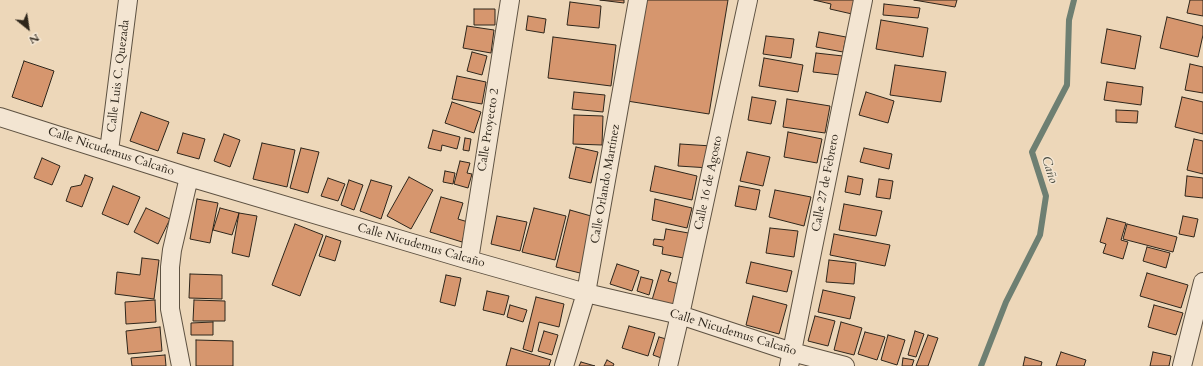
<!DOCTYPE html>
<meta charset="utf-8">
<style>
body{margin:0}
#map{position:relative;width:1203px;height:366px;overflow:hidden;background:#edd7b9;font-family:Cardo,serif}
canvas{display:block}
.north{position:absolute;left:8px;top:8px;width:40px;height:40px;-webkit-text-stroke:3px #f3e5d2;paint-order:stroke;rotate:150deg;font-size:11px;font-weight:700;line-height:16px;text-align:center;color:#2e261b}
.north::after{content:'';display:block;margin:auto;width:14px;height:18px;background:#2e261b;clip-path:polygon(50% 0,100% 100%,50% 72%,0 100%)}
</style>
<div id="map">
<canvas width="1203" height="366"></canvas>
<div class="north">N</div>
</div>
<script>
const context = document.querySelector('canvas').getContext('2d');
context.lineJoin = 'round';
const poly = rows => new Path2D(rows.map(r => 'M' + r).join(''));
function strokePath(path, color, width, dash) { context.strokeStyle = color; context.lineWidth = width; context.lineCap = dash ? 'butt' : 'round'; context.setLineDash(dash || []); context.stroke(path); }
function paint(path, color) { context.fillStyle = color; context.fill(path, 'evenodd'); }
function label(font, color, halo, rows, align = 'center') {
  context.font = font + ' Cardo,serif'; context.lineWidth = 3; context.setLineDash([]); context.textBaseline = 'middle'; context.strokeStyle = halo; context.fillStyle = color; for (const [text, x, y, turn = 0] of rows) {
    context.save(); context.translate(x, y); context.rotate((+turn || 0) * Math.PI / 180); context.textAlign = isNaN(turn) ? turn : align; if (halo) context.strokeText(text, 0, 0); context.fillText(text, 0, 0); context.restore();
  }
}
strokePath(poly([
 [981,366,1006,302,1040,235,1046,196,1032,152,1067,85,1069,20,1074,0]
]), '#6e7f72', 6);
const building = poly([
 [600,0,624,0,624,3,600,0],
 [645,0,728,0,709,114,627,101,645,0],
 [814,0,855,0,852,14,830,9,831,4,814,0],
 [914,0,957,0,955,7,914,0],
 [1190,0,1203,0,1203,16,1187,13,1190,0],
 [570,2,601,6,599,28,567,25,570,2],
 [884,4,920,8,918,18,883,15,884,4],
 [474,9,495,9,495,25,474,25,474,9],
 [528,16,546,19,544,33,526,30,528,16],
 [1167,17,1203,26,1203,35,1198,57,1160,48,1167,17],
 [881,20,928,28,923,57,876,49,881,20],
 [467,26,494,30,491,53,463,48,467,26],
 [1107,29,1141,36,1135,69,1101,63,1107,29],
 [819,32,846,37,843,52,816,47,819,32],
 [766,36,794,39,791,58,763,54,766,36],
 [553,37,616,45,611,86,548,78,553,37],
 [472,52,487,56,482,75,467,71,472,52],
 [816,53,843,56,840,75,813,72,816,53],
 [764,58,803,65,798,92,759,86,764,58],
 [24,61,54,71,42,107,12,97,24,61],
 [1190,64,1203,67,1203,93,1185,90,1190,64],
 [895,65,946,72,941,102,890,95,895,65],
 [457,76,486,82,482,104,452,99,457,76],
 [1107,82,1143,87,1141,105,1104,100,1107,82],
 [574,92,605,95,603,112,572,109,574,92],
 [866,92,894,101,888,123,859,115,866,92],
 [752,97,776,101,771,124,748,120,752,97],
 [1182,97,1203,102,1203,134,1175,127,1182,97],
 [787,99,830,106,825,133,783,127,787,99],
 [452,102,481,112,474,133,445,123,452,102],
 [1116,110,1138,111,1137,123,1116,122,1116,110],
 [141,112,169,122,158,151,130,141,141,112],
 [574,115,603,116,602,145,573,144,574,115],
 [433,130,460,137,457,149,442,145,441,151,428,148,433,130],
 [788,132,822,139,817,163,784,157,788,132],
 [183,133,205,139,199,159,177,153,183,133],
 [224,134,240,140,230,167,214,161,224,134],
 [465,138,471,139,469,151,463,150,465,138],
 [1194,139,1203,141,1203,174,1187,170,1194,139],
 [262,143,295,150,287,187,253,179,262,143],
 [680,144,712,146,710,168,678,166,680,144],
 [576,147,598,152,591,183,569,178,576,147],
 [301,148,319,152,308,193,290,188,301,148],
 [864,148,892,154,889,169,860,162,864,148],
 [747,152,770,157,763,186,740,181,747,152],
 [42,158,60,166,52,185,34,178,42,158],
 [460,161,470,163,467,173,472,174,468,188,454,184,460,161],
 [655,166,697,176,692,200,650,191,655,166],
 [445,171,455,173,453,184,443,182,445,171],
 [85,175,93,178,82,207,66,201,71,187,81,185,85,175],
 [848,176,863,179,860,195,845,192,848,176],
 [1187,176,1203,178,1203,198,1185,196,1187,176],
 [409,177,433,190,411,229,387,216,409,177],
 [328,178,345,184,338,201,321,196,328,178],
 [879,179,893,181,890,199,876,197,879,179],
 [349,180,363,185,354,210,341,205,349,180],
 [371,180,392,186,381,219,360,211,371,180],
 [113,186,140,197,128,225,102,214,113,186],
 [739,186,760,190,756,210,735,206,739,186],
 [775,190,811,197,804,226,769,217,775,190],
 [441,197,463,203,458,219,468,222,462,242,430,232,441,197],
 [197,199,218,203,210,243,190,239,197,199],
 [655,199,692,208,687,228,652,220,655,199],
 [844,204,882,211,876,236,839,230,844,204],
 [146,208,170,219,158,244,134,232,146,208],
 [220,208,239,213,232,235,213,230,220,208],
 [534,208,566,216,555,260,522,252,534,208],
 [570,210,598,218,584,274,556,267,570,210],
 [239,213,257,216,249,257,232,253,239,213],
 [497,216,527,222,520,251,491,244,497,216],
 [1183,216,1198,219,1194,237,1179,234,1183,216],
 [1107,218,1126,223,1121,240,1128,242,1123,259,1103,253,1106,244,1100,242,1107,218],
 [295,224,323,235,300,296,272,285,295,224],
 [1127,224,1177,237,1173,252,1123,239,1127,224],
 [770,228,798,231,794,257,766,253,770,228],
 [666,229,694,234,689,259,662,254,663,247,653,245,654,239,664,240,666,229],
 [834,234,890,245,885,266,830,255,834,234],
 [326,236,341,241,335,261,319,256,326,236],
 [1147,247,1170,253,1166,268,1143,261,1147,247],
 [142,258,159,260,154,299,115,294,117,272,140,275,142,258],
 [829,260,856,263,854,284,826,282,829,260],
 [751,262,792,271,787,292,746,283,751,262],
 [617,264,639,271,632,291,610,284,617,264],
 [661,270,671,273,668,281,683,285,676,307,652,300,661,270],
 [1147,273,1188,285,1181,308,1140,296,1147,273],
 [190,274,222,275,222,299,189,298,190,274],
 [446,275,461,278,455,306,440,302,446,275],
 [641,277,653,280,649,295,637,291,641,277],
 [823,290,855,297,850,319,818,312,823,290],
 [487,291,509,296,504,315,483,310,487,291],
 [753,296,787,305,779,334,746,325,753,296],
 [536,297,564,304,559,327,539,322,532,352,523,349,536,297],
 [155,300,156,322,126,324,125,302,155,300],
 [194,300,225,301,225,321,193,321,194,300],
 [510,305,527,310,523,322,507,317,510,305],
 [1154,305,1183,313,1176,335,1148,327,1154,305],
 [815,316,835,321,828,346,808,341,815,316],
 [213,322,213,335,191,335,191,323,213,322],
 [841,322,862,328,854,355,834,350,841,322],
 [629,326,655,333,648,356,622,348,629,326],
 [160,327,162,351,128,354,126,331,160,327],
 [544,331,558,335,552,355,538,351,544,331],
 [915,331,924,334,916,357,908,355,915,331],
 [865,332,885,337,877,360,858,354,865,332],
 [888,335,905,340,897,365,881,360,888,335],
 [928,335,938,338,928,366,916,366,928,335],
 [659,337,670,340,664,359,653,355,659,337],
 [196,340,233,341,233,366,196,366,196,340],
 [511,348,551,360,549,366,506,366,511,348],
 [1061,352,1086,360,1084,366,1056,366,1061,352],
 [1153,352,1171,356,1169,366,1150,366,1153,352],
 [165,355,166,366,132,366,131,358,165,355],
 [1025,357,1042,362,1041,366,1023,366,1025,357],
 [903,358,914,360,912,366,902,366,903,358],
 [607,360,614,364,613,366,604,366,607,360],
 [581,362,595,366,579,366,581,362]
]);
paint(building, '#d6966e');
strokePath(building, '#2e261b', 1);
const street = poly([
 [0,117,189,177,469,260,586,293,680,315,792,352,845,366],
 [109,151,128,0],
 [469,260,510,0],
 [181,366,170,309,170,267,172,250,189,177],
 [564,366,586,293,638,0],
 [668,366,680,315,748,0],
 [789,366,863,0],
 [1182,366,1203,282]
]);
strokePath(street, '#5e5242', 20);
strokePath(street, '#f3e5d2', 18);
label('12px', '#2e261b', '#f3e5d2', [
 ["Calle Luis C. Quezada",119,76,-83],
 ["Calle Proyecto 2",489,130,-81],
 ["Calle Nicudemus Calcaño",111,152,18],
 ["Calle 16 de Agosto",709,183,-78],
 ["Calle 27 de Febrero",826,183,-79],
 ["Calle Orlando Martínez",606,184,-80],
 ["Calle Nicudemus Calcaño",421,246,16],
 ["Calle Nicudemus Calcaño",733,333,17]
]);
label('italic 13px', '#494b3f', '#f3e5d2', [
 ["Caño",1049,170,73]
]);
</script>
